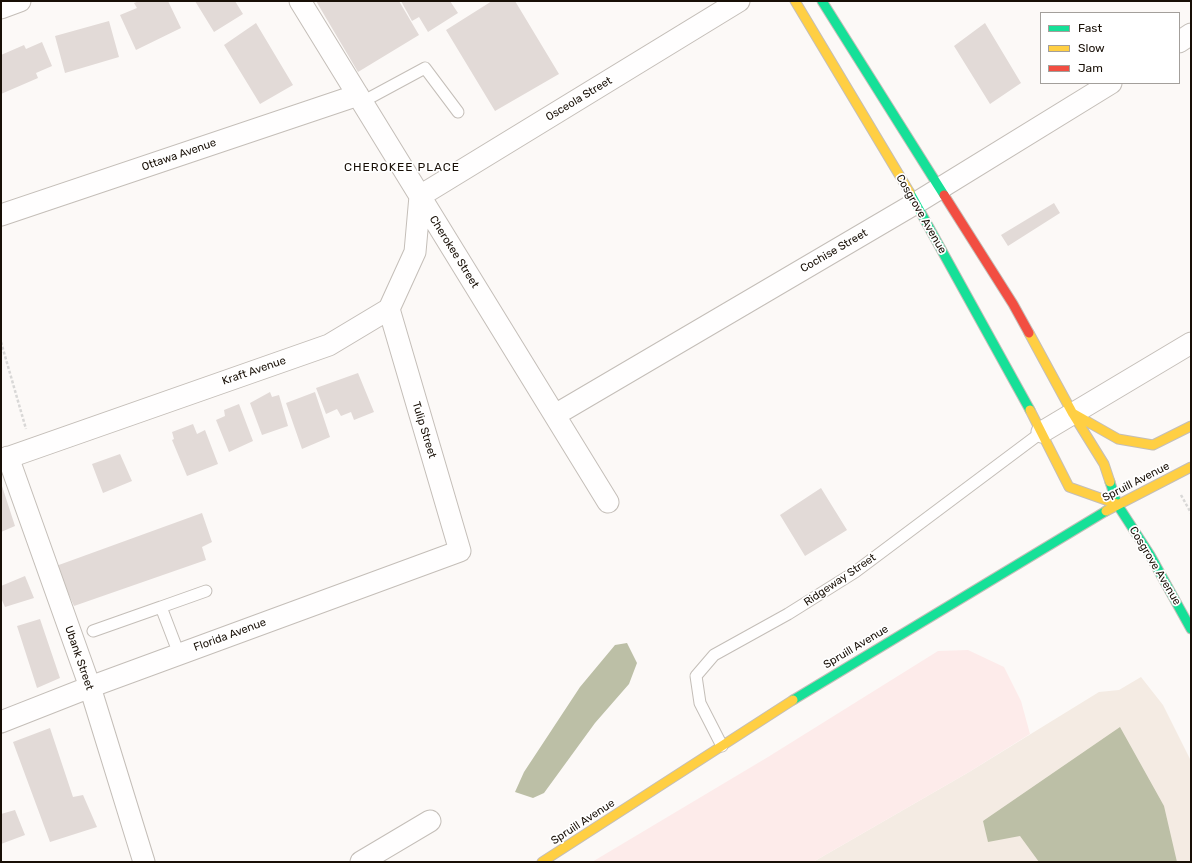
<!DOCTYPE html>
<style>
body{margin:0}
#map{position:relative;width:1192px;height:863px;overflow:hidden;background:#fcf9f7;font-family:Rubik,sans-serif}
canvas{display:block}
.frame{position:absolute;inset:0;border:2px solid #180f06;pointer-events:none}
.legend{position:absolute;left:1040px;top:12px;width:140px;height:72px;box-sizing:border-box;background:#fff;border:1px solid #a39f9b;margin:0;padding:5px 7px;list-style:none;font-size:12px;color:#180f06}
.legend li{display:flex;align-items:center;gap:8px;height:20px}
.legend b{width:20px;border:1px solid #a39f9b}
</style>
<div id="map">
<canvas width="1192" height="863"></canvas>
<div class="frame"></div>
<ul class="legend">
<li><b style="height:5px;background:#16e098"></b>Fast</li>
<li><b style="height:5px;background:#ffcf43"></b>Slow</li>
<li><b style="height:5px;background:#f24e42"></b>Jam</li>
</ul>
</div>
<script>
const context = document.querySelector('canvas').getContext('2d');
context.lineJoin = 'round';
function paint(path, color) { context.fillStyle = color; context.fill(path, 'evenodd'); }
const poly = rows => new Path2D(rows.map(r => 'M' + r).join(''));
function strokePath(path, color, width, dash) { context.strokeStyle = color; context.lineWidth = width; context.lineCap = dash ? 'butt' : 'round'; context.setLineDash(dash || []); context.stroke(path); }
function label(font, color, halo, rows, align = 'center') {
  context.font = font + ' Rubik,sans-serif'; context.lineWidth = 3.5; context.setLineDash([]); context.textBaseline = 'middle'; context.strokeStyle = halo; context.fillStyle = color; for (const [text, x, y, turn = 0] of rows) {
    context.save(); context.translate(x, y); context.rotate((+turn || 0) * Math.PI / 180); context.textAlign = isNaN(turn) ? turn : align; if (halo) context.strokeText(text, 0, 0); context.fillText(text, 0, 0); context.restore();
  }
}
paint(poly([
 [1141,677,1163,705,1191,761,1191,862,813,862,969,772,1099,692,1119,690]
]), '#f4ebe3');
paint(poly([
 [968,650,1004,667,1021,701,1030,734,969,772,813,862,592,862,768,757,938,651]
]), '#fdebea');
paint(poly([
 [627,643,637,663,629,684,595,723,544,793,533,798,515,792,524,772,580,687,615,645],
 [1120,727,1164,806,1177,862,1039,862,1020,836,988,842,983,821]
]), '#bcbfa6');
paint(poly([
 [139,1,168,1,181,28,136,50,120,15,137,8,134,3],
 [195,1,235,1,243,14,214,32],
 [316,1,399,1,419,35,358,72],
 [401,1,450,1,458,13,428,32,419,17,412,21],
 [492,1,515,1,559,74,495,111,446,30],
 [109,21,119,57,65,73,55,36],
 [256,23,293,85,260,104,224,45],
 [985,23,1021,83,990,104,954,46],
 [42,42,52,66,36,73,38,78,1,94,1,55,24,45,26,49],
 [1054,203,1060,213,1008,246,1001,235],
 [358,373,374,412,354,420,351,412,341,416,337,409,326,414,316,388],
 [270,392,272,397,279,395,288,426,262,435,250,403],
 [315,392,330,437,302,449,286,403],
 [239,404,253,441,229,452,216,420,225,416,224,410],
 [193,424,197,434,205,430,218,464,187,476,172,440,174,439,172,432],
 [120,454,132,481,103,493,92,464],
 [1,483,15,526,1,532],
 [821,488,847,530,805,556,780,515],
 [202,513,212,542,202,547,206,560,74,606,56,566],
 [25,576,34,598,5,607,1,598,1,586],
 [40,619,60,678,37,688,17,626],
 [50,728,73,797,83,795,97,827,50,842,13,742],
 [15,810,25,835,1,844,1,814]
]), '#e2dad7');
const lane = poly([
 [362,102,425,68,458,112],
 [93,631,161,607],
 [179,654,161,607,206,591],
 [722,746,700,703,696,676,714,655,788,614,855,572,1042,432]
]);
const street = poly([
 [300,1,608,502],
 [1,8,20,1],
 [1179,42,1191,34],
 [1,215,358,95],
 [555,415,916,203,1111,83],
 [1042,432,1191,343],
 [8,457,90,687,144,862],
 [1,460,329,345,389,309,415,252,420,196,739,1],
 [1,722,90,687,460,551,389,309],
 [361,862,430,821]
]);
const fast = poly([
 [822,1,944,195],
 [910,193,1030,410],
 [1110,482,1117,504,1150,555,1191,629],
 [793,700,1106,511]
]);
const slow = poly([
 [795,1,910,193],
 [1029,333,1073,414,1104,464,1110,482],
 [1030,410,1069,487,1117,504],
 [1074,414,1118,439,1153,445,1191,426],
 [1106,511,1191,467],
 [542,862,793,700]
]);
const jam = poly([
 [944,195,1013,304,1029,333]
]);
strokePath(lane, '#c4beb8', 13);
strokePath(street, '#c4beb8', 23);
strokePath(fast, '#c4beb8', 11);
strokePath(slow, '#c4beb8', 11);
strokePath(jam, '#c4beb8', 11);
strokePath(poly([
 [1,342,26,429],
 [1181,495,1191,513]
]), '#d9d8d7', 2.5, [3, 2]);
strokePath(lane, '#fffefe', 11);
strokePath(street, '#fffefe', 21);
strokePath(fast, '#16e098', 9);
strokePath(slow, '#ffcf43', 9);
strokePath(jam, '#f24e42', 9);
label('11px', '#180f06', '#fff', [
 ["Osceola Street",579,99,-31],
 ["Ottawa Avenue",179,155,-19],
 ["Cosgrove Avenue",921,214,60],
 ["Cochise Street",834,251,-30],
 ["Cherokee Street",454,252,58],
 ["Kraft Avenue",254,371,-19],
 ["Tulip Street",424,430,73],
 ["Spruill Avenue",1136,482,-27],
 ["Cosgrove Avenue",1155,566,59],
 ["Ridgeway Street",840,580,-34],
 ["Florida Avenue",230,635,-20],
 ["Spruill Avenue",856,647,-31],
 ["Ubank Street",79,658,71],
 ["Spruill Avenue",583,822,-33]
]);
context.letterSpacing = '1px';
label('12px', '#180f06', '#fff', [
 ["CHEROKEE PLACE",402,168]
]);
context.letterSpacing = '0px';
</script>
